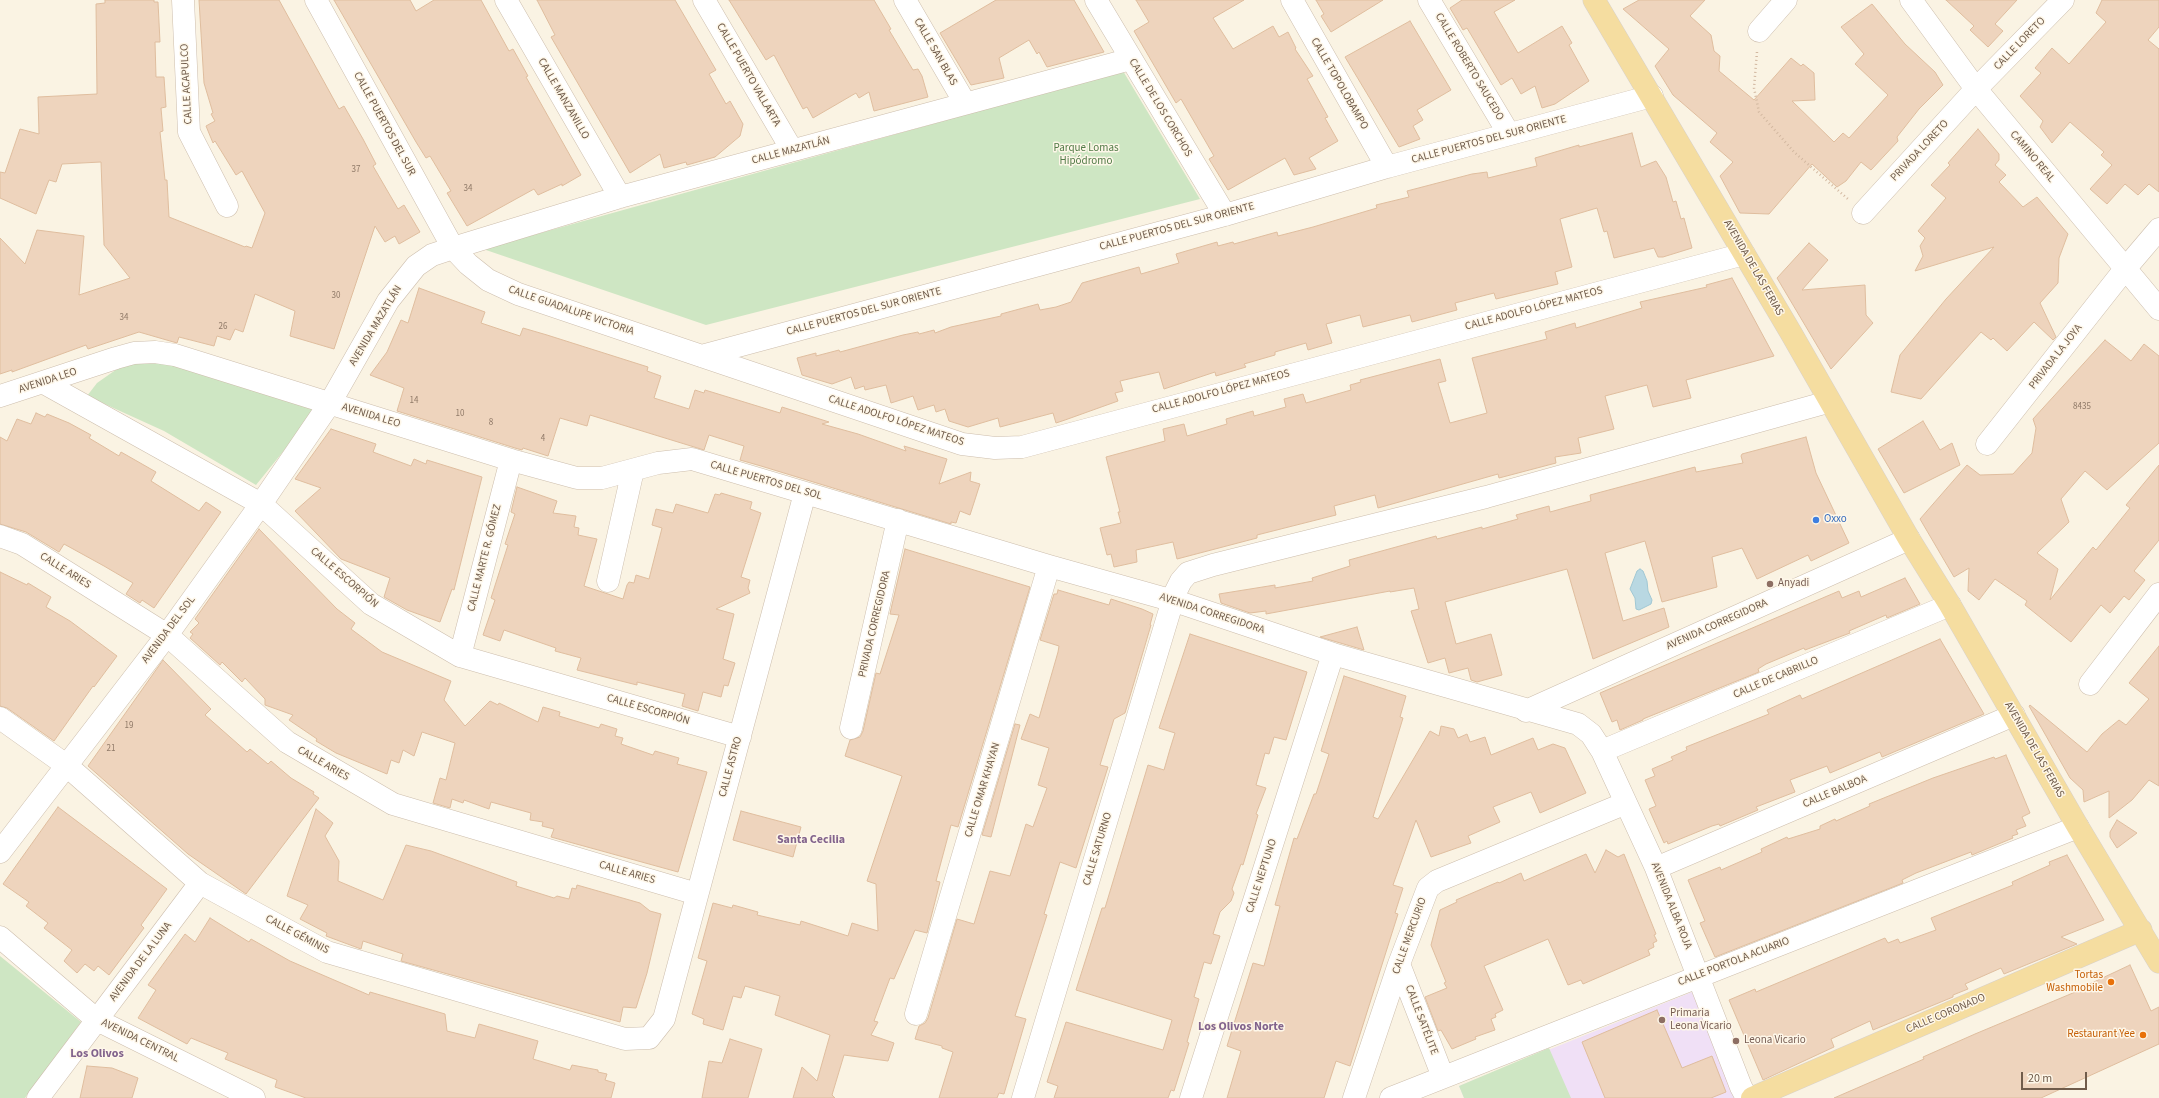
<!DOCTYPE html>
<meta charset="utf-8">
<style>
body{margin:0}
#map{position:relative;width:2159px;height:1098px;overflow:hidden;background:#faf3e3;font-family:"Source Sans 3",sans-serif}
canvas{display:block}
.scale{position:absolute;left:2021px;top:1072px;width:66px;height:18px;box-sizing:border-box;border:2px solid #705c4b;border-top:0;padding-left:5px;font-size:12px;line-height:14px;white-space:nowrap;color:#705c4b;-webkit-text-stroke:3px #fef7e9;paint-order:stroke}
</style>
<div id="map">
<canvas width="2159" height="1098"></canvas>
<div class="scale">20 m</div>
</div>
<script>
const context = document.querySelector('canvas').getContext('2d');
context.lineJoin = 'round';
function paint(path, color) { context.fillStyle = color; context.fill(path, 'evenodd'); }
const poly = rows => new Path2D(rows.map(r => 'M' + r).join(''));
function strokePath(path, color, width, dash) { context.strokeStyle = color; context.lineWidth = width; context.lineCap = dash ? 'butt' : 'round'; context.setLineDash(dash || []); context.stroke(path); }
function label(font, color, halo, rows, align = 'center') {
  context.font = font + ' "Source Sans 3",sans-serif'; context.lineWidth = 3; context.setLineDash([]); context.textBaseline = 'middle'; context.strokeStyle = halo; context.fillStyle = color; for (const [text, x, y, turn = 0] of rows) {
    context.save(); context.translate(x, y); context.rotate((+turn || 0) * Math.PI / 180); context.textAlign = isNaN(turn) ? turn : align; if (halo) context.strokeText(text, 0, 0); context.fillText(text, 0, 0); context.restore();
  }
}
paint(poly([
 [1692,992,1734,1098,1464,1098,1459,1086]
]), '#f0e0f6');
paint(poly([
 [1123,71,1200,199,706,325,483,249],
 [168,359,320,406,256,485,164,431,87,396,97,383,127,362],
 [0,956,81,1022,25,1098,0,1098],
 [1549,1048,1571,1098,1464,1098,1459,1086]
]), '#cee6c3');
const water = poly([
 [1640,569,1643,571,1647,581,1648,591,1652,600,1651,604,1639,610,1636,609,1635,598,1630,589,1637,571,1640,569]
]);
paint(water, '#b9d8e2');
strokePath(water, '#a0c7d3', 1);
const building = poly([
 [105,0,154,0,154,2,158,2,160,42,155,42,156,77,164,77,166,107,161,108,163,131,160,132,165,180,167,180,169,217,245,247,246,246,252,248,265,213,242,171,236,175,215,141,213,143,206,126,215,121,211,114,213,113,204,83,199,0,279,0,339,109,344,106,363,139,376,164,373,166,398,209,404,205,420,232,399,244,395,236,385,242,375,226,334,349,290,336,295,311,255,294,243,332,235,329,230,340,217,336,214,346,179,337,177,343,139,332,88,349,86,345,12,372,12,370,0,374,0,238,25,264,37,230,84,236,79,295,130,278,104,245,101,162,62,164,56,182,49,180,36,214,0,198,0,172,5,173,20,129,39,134,38,97,97,94,96,4,105,3,105,0],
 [334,0,410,0,416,11,434,0,481,0,509,51,513,49,528,76,526,77,581,175,562,186,562,184,538,195,534,189,467,226,447,193,451,191,430,156,426,158,416,142,334,0],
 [537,0,675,0,716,70,709,74,726,104,730,101,743,124,740,136,715,157,687,165,686,162,664,168,660,154,630,173,551,37,555,35,537,0],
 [729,0,874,0,891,29,889,30,913,70,918,69,922,76,928,97,874,111,869,92,859,98,856,93,813,118,807,107,803,109,774,55,766,60,729,0],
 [996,0,1074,0,1104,52,1047,67,1039,52,1037,54,1029,40,999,58,1004,78,971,85,940,33,996,0],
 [1136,0,1244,0,1213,18,1233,49,1273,26,1279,37,1288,32,1296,48,1295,49,1313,76,1307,79,1328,117,1325,118,1338,141,1309,158,1316,169,1294,175,1285,158,1228,190,1209,159,1214,156,1181,99,1176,103,1134,31,1149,22,1136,0],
 [1316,0,1383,0,1331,32,1321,16,1324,14,1316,0],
 [1462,0,1515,0,1494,12,1518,53,1562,26,1572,43,1569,45,1589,81,1555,104,1542,108,1535,86,1521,94,1512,78,1501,85,1467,28,1463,30,1450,8,1462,0],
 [1639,0,1705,0,1690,16,1711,35,1714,51,1720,56,1719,71,1754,100,1791,58,1801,66,1803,64,1814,73,1815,100,1792,101,1834,142,1843,133,1849,138,1888,95,1855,64,1864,54,1841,27,1872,4,1905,44,1935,72,1943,85,1919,109,1897,137,1898,141,1871,170,1861,162,1846,181,1837,187,1812,164,1769,214,1740,213,1720,176,1733,162,1710,142,1717,133,1673,95,1655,66,1669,49,1623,9,1639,0],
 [1946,0,2017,0,1995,24,2003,31,1988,47,1970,30,1974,26,1946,0],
 [2102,0,2159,0,2159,27,2148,40,2159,49,2159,192,2149,184,2138,195,2125,184,2107,204,2090,189,2112,165,2101,155,2104,152,2070,122,2052,143,2040,127,2043,121,2020,96,2041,73,2035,68,2052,48,2069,64,2106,22,2096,13,2102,0],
 [1410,21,1451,90,1417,110,1423,120,1413,126,1420,139,1399,147,1345,57,1410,21],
 [1978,129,1999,154,1999,160,1995,165,2006,175,1999,182,2023,207,2037,197,2068,234,2059,258,2058,283,2040,303,2056,337,2053,340,2034,322,2007,351,1993,338,1991,340,1981,332,1921,399,1891,392,1900,355,1946,299,1994,247,1915,271,1923,256,1920,246,1925,238,1918,231,1946,198,1931,185,1950,165,1948,163,1978,129],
 [1632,133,1641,167,1656,161,1666,177,1673,202,1676,201,1681,219,1684,218,1692,248,1663,257,1658,257,1654,248,1614,258,1607,231,1604,232,1597,208,1560,219,1572,267,1555,272,1558,284,1496,299,1494,293,1455,303,1457,310,1412,322,1410,315,1363,327,1360,315,1326,324,1332,343,1308,350,1306,343,1275,352,1275,355,1244,364,1246,367,1216,376,1215,372,1164,389,1159,372,1120,381,1123,391,1115,393,1118,401,1065,420,1056,423,1053,413,1000,427,998,418,968,427,949,421,945,409,936,412,934,405,918,410,913,396,891,403,886,385,865,390,864,386,855,389,851,377,832,384,802,375,797,358,816,353,816,356,839,350,840,352,903,335,918,332,919,334,934,330,935,333,951,327,1001,316,1001,314,1038,304,1040,310,1056,307,1071,302,1082,283,1139,267,1141,274,1179,263,1176,254,1217,242,1218,246,1233,242,1234,244,1277,232,1278,236,1313,227,1377,208,1376,205,1409,197,1407,191,1472,174,1487,172,1488,178,1537,166,1535,158,1579,145,1579,147,1632,133],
 [1809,243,1828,260,1802,290,1865,285,1866,315,1873,323,1831,369,1777,278,1809,243],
 [1732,278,1774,356,1686,380,1691,398,1653,407,1647,385,1605,396,1614,429,1578,438,1581,453,1555,457,1556,463,1499,478,1498,474,1378,508,1375,495,1334,506,1336,515,1257,535,1257,538,1177,559,1173,542,1136,550,1137,562,1114,567,1111,554,1107,555,1100,528,1121,523,1118,512,1120,512,1106,457,1165,441,1163,429,1184,424,1187,436,1227,424,1226,419,1253,411,1254,416,1286,407,1284,399,1303,394,1306,403,1351,390,1350,385,1361,382,1360,380,1440,359,1446,381,1438,383,1450,423,1487,413,1472,358,1547,339,1545,332,1575,323,1576,328,1642,308,1640,302,1707,287,1706,285,1732,278],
 [419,288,485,312,481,323,520,336,523,328,547,335,648,367,647,371,661,376,654,398,689,409,695,390,704,393,705,390,780,413,782,407,829,422,822,424,858,434,906,451,904,446,947,459,939,484,971,472,970,481,980,484,970,515,960,511,956,523,951,522,951,524,761,466,740,460,744,446,709,435,704,450,590,415,587,426,560,418,548,456,523,448,522,450,515,448,397,411,404,388,370,375,387,352,401,320,408,323,419,288],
 [2105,340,2131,361,2144,344,2159,356,2159,443,2107,490,2085,471,2061,499,2069,522,2037,553,2058,569,2050,600,2093,547,2096,550,2130,508,2126,505,2159,465,2159,540,2134,571,2145,580,2129,600,2124,596,2110,613,2101,605,2071,642,2025,605,2027,601,1995,579,1979,600,1968,591,1969,568,1954,577,1920,519,1967,465,1980,475,2013,474,2032,453,2036,428,2033,419,2105,340],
 [36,413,45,417,47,414,69,423,91,435,89,438,119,456,121,452,156,472,151,481,199,511,206,502,221,512,154,608,142,600,140,603,126,594,133,583,104,566,64,544,59,552,26,532,0,524,0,437,7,441,17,419,31,424,36,413],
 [1923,421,1940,450,1952,443,1960,465,1904,493,1878,449,1923,421],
 [331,429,376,444,373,452,411,466,414,459,426,464,427,460,482,477,454,590,452,589,440,622,407,610,384,597,390,578,341,559,295,511,321,488,295,479,331,429],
 [1806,437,1816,473,1849,543,1811,561,1808,555,1757,579,1742,548,1712,557,1717,587,1662,602,1645,541,1605,553,1623,621,1664,608,1669,627,1593,659,1567,569,1445,602,1456,644,1491,634,1502,675,1477,682,1471,680,1468,668,1449,673,1445,658,1428,663,1411,611,1419,609,1414,588,1390,592,1390,591,1266,614,1266,611,1250,613,1221,603,1219,594,1275,585,1275,588,1313,581,1312,578,1350,566,1349,560,1436,536,1437,539,1482,527,1482,529,1518,519,1516,515,1549,506,1550,512,1568,507,1591,501,1590,495,1695,467,1696,472,1743,463,1741,456,1742,454,1806,437],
 [517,487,557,501,553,513,576,516,574,527,579,528,578,535,597,539,584,586,623,599,627,585,629,582,634,583,636,575,649,579,662,528,652,525,656,509,673,513,676,504,708,513,715,494,720,495,721,493,752,502,750,509,761,513,741,577,750,580,748,588,750,593,716,609,734,614,723,659,735,663,728,686,724,685,721,697,703,692,698,711,682,706,685,694,637,682,637,685,577,670,581,658,555,651,556,648,504,630,500,641,483,635,495,600,491,598,508,545,505,544,515,514,511,512,517,487],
 [259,529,337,609,355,623,351,629,382,652,451,681,444,700,465,726,490,701,498,705,499,703,538,722,543,707,560,712,559,716,599,728,601,724,617,729,615,736,623,738,621,744,653,755,655,751,679,758,677,764,707,772,678,872,551,837,554,829,542,826,543,822,530,820,531,813,509,807,491,802,489,809,464,800,463,803,452,799,450,808,433,803,440,778,446,780,455,743,422,732,414,756,403,750,399,763,391,760,387,774,336,753,316,741,317,739,289,720,293,715,265,705,265,699,245,678,242,682,222,662,220,665,190,638,193,634,190,632,199,623,195,619,259,529],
 [905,549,1030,587,958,827,951,825,936,881,940,882,927,933,915,930,894,979,890,978,874,1021,878,1022,871,1035,894,1043,888,1061,844,1055,832,1095,835,1098,793,1098,802,1067,817,1081,830,1035,775,1015,780,996,745,986,741,998,733,996,723,1030,703,1024,704,1019,692,1014,707,961,698,958,713,903,732,908,733,905,758,912,757,915,800,925,801,921,848,936,852,923,878,931,876,884,867,881,902,776,845,756,850,740,860,737,863,731,876,673,880,674,899,615,890,614,891,609,905,549],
 [0,572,27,585,28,583,51,597,46,607,70,621,117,656,94,687,93,686,54,741,7,708,0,706,0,572],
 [1905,578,1920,604,1887,618,1886,615,1849,631,1850,633,1805,650,1804,648,1766,664,1758,669,1759,672,1643,719,1643,720,1620,730,1617,720,1612,722,1600,693,1839,591,1842,598,1859,591,1861,597,1905,578],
 [1058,590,1109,605,1111,599,1142,609,1153,614,1150,625,1151,625,1125,713,1114,719,1100,765,1108,767,1076,868,1060,862,1044,914,1047,915,1015,1016,1026,1019,1004,1094,999,1093,997,1098,939,1098,953,1052,942,1048,942,1046,915,1039,919,1026,925,1023,928,1018,957,919,974,924,990,871,1010,876,1026,824,1033,827,1047,788,1038,785,1049,748,1021,739,1030,714,1039,718,1058,652,1059,646,1040,640,1054,594,1057,594,1058,590],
 [1357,627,1364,650,1320,637,1357,627],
 [1190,634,1307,672,1286,740,1274,737,1269,754,1265,753,1256,785,1266,788,1256,814,1258,815,1243,865,1241,864,1232,889,1234,893,1231,901,1220,912,1213,934,1220,936,1211,964,1204,962,1194,997,1199,999,1187,1042,1189,1043,1174,1091,1171,1090,1168,1098,1054,1098,1058,1086,1047,1082,1066,1022,1163,1050,1172,1020,1076,990,1102,908,1105,908,1148,765,1164,770,1170,749,1175,733,1159,728,1190,634],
 [1940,639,1984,714,1882,757,1880,752,1830,773,1827,766,1790,780,1795,792,1756,807,1758,810,1720,826,1719,824,1712,826,1668,844,1667,841,1664,843,1649,809,1656,806,1645,780,1655,776,1652,769,1673,760,1671,757,1687,750,1686,747,1769,714,1767,710,1800,695,1802,699,1940,639],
 [2159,646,2159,786,2149,780,2132,800,2109,818,2109,791,2084,802,2083,790,2070,778,2029,706,2030,705,2087,752,2102,734,2119,720,2126,725,2149,699,2129,683,2159,646],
 [163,660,211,709,205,715,247,752,250,749,268,764,271,761,291,778,314,792,313,794,319,798,246,894,188,854,88,766,163,660],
 [1344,676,1406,696,1400,717,1403,718,1373,817,1378,819,1430,731,1439,736,1441,726,1454,729,1458,738,1467,734,1470,742,1485,737,1491,755,1533,738,1538,750,1553,744,1565,748,1586,793,1540,813,1531,792,1493,807,1500,822,1468,836,1471,843,1431,857,1416,820,1393,885,1403,888,1395,913,1398,914,1350,1066,1336,1061,1324,1098,1227,1098,1241,1051,1227,1046,1253,963,1264,966,1280,906,1275,905,1294,838,1297,839,1314,794,1316,794,1329,754,1321,751,1344,676],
 [1015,724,1020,725,991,837,982,835,1015,724],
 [2006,755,2030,813,2022,817,2026,826,2016,830,2018,834,2012,836,2013,838,1972,855,1971,852,1916,873,1902,880,1903,883,1715,957,1700,923,1705,921,1688,880,1720,867,1721,870,1762,852,1761,849,1787,837,1788,839,1820,829,1820,826,1835,819,1836,821,1870,806,1869,804,1933,778,1994,757,1995,759,2006,755],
 [58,807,167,889,141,925,144,928,109,975,98,966,94,971,85,964,77,973,64,961,72,950,44,928,48,923,26,906,29,902,3,884,58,807],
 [316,809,333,823,325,836,339,861,338,881,383,900,406,845,431,851,517,882,516,886,554,898,557,896,569,899,572,888,576,889,577,885,640,903,650,911,661,914,647,973,636,1008,623,1007,620,1022,401,961,403,954,363,941,361,949,326,936,327,933,300,919,308,905,287,896,316,809],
 [741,811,801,827,793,857,733,840,741,811],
 [2117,820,2137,833,2117,848,2110,837,2110,832,2117,820],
 [1606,850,1618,857,1624,854,1656,934,1654,935,1657,941,1653,943,1654,947,1648,950,1650,955,1583,984,1581,980,1568,985,1548,939,1484,966,1503,1010,1495,1014,1496,1017,1491,1019,1495,1030,1475,1037,1476,1039,1452,1049,1441,1030,1438,1031,1425,997,1447,988,1444,983,1446,982,1431,945,1440,910,1457,902,1456,900,1498,882,1499,883,1521,873,1524,881,1586,854,1595,873,1606,850],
 [2067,855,2104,920,2061,937,2077,944,2004,974,2001,968,1965,984,1968,989,1953,995,1953,997,1873,1030,1870,1021,1831,1039,1834,1047,1763,1080,1729,1000,1755,989,1756,992,1885,938,1888,943,1898,939,1900,943,1936,930,1931,918,2013,885,2012,882,2050,865,2049,862,2067,855],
 [210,918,249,942,251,939,290,961,369,995,370,992,445,1014,447,1031,475,1038,479,1024,538,1041,533,1059,570,1070,572,1065,598,1070,598,1072,607,1074,605,1080,615,1083,611,1098,306,1098,275,1087,277,1080,225,1059,228,1053,191,1038,187,1044,138,1018,156,990,148,985,185,934,195,942,210,918],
 [2130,965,2151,1011,2159,1007,2159,1044,2041,1098,1834,1098,1924,1059,1923,1057,1975,1034,2080,990,2079,989,2130,965],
 [1657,1010,1682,1068,1712,1056,1726,1092,1711,1098,1605,1098,1582,1042,1657,1010],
 [730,1039,762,1049,748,1098,702,1098,709,1061,722,1063,730,1039],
 [87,1066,112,1068,138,1078,132,1098,80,1098,87,1066]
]);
paint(building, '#eed4bd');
strokePath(building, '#dfbd9e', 1);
const minor = poly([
 [183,0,189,132,227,206],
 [316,0,453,248,468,264,488,280,518,294,962,444,995,448,1022,447,1744,254],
 [506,0,620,197],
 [704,0,792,150],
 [905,0,965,103],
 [1096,0,1225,215],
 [1292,0,1387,167],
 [1429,0,1509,134],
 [1911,0,1976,89,2159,309],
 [1759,31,1786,0],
 [1863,213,1976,89,2063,0],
 [701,356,1225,215,1387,167,1652,96],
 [44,383,261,504,371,604,460,656,740,737],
 [0,396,116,358,134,353,155,352,175,355,511,460,577,478,602,478,658,463,692,459,1049,566,1181,603,1333,654,1578,724,1591,734,1602,751,1656,868,1741,1087,1747,1098],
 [1987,444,2125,269,2159,229],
 [0,536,22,544,167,635,287,742,393,804,697,894],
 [608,581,633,470],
 [460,656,511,460],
 [2090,684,2159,594],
 [1526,711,1909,539],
 [0,718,66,765,200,883,327,952,625,1039,649,1038,664,1019,805,493],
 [851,728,898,520],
 [1602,751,1950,605],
 [0,852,167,635,261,504,330,403,388,301,416,266,432,255,453,248,620,197,1131,59],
 [1656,868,2014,715],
 [0,937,97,1020,254,1098],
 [1399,964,1443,1077],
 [916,1014,1049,566],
 [38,1098,200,883],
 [1023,1098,1175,593,1181,581,1188,573,1213,565,1486,497,1828,402],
 [1191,1098,1333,654],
 [1354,1098,1399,964,1428,888,1437,881,1626,803],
 [1391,1098,2078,827]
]);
const major = poly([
 [1594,0,1791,333,1909,539,1950,605,2078,827,2159,962],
 [1752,1098,2141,930]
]);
strokePath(minor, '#cdbead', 23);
strokePath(major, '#d7d1cd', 23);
strokePath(poly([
 [1757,52,1754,88,1759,112,1794,152,1848,199]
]), '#d2b8a0', 2.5, [1, 3]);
strokePath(minor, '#fff', 22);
strokePath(major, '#f5dda0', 22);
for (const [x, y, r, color] of [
 [1816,520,4,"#3f7fe0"],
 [1770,584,4,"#8d6e63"],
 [2111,982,4,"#e8710a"],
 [1662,1020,4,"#8d6e63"],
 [2143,1035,4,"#e8710a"],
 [1736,1041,4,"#8d6e63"]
]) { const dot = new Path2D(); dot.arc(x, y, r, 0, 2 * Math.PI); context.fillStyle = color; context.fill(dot); strokePath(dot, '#fef7e9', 1.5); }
label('9px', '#907a68', null, [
 ["37",356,170],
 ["34",468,189],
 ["30",336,296],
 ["34",124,318],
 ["26",223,327],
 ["14",414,401],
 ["8435",2082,407],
 ["10",460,414],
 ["8",491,423],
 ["4",543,439],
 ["19",129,726],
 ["21",111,749]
]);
label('11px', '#705c4b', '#fef7e9', [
 ["CALLE LORETO",2020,44,-46],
 ["CALLE SAN BLAS",935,52,60],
 ["CALLE ROBERTO SAUCEDO",1469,67,59],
 ["CALLE PUERTO VALLARTA",748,75,60],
 ["CALLE ACAPULCO",187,84,-93],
 ["CALLE TOPOLOBAMPO",1339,84,60],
 ["CALLE MANZANILLO",563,99,60],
 ["CALLE DE LOS CORCHOS",1160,108,59],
 ["CALLE PUERTOS DEL SUR",384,124,61],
 ["CALLE PUERTOS DEL SUR ORIENTE",1489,140,-15],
 ["CALLE MAZATLÁN",791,151,-15],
 ["PRIVADA LORETO",1920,151,-47],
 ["CAMINO REAL",2032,157,50],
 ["CALLE PUERTOS DEL SUR ORIENTE",1177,227,-15],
 ["AVENIDA DE LAS FERIAS",1753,268,60],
 ["CALLE ADOLFO LÓPEZ MATEOS",1534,309,-15],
 ["CALLE GUADALUPE VICTORIA",571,311,19],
 ["CALLE PUERTOS DEL SUR ORIENTE",864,312,-15],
 ["AVENIDA MAZATLÁN",376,326,-59],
 ["PRIVADA LA JOYA",2056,357,-52],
 ["AVENIDA LEO",48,381,-18],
 ["CALLE ADOLFO LÓPEZ MATEOS",1221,392,-15],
 ["AVENIDA LEO",371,416,17],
 ["CALLE ADOLFO LÓPEZ MATEOS",896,421,18],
 ["CALLE PUERTOS DEL SOL",766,481,16],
 ["CALLE MARTE R. GÓMEZ",485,558,-76],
 ["CALLE ARIES",65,571,32],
 ["CALLE ESCORPIÓN",344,578,41],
 ["AVENIDA CORREGIDORA",1212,614,18],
 ["PRIVADA CORREGIDORA",875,624,-77],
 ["AVENIDA CORREGIDORA",1717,625,-24],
 ["AVENIDA DEL SOL",169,630,-53],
 ["CALLE DE CABRILLO",1776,678,-23],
 ["CALLE ESCORPIÓN",648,710,16],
 ["AVENIDA DE LAS FERIAS",2034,750,60],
 ["CALLE ARIES",323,764,30],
 ["CALLE ASTRO",731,767,-75],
 ["CALLE OMAR KHAYAN",983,790,-73],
 ["CALLE BALBOA",1835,792,-23],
 ["CALLE SATURNO",1098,849,-73],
 ["CALLE ARIES",627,873,16],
 ["CALLE NEPTUNO",1262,876,-72],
 ["AVENIDA ALBA ROJA",1671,906,68],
 ["CALLE GÉMINIS",297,935,28],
 ["CALLE MERCURIO",1410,936,-70],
 ["AVENIDA DE LA LUNA",141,962,-53],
 ["CALLE PORTOLA ACUARIO",1734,962,-21],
 ["CALLE CORONADO",1946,1014,-23],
 ["CALLE SATÉLITE",1421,1020,69],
 ["AVENIDA CENTRAL",140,1041,26]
]);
label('11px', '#527b47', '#fef7e9', [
 ["Parque Lomas",1086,149],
 ["Hipódromo",1086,162]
]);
label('11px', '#366cbe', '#fef7e9', [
 ["Oxxo",1824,520]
], 'left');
label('11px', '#785e54', '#fef7e9', [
 ["Anyadi",1778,584],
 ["Primaria",1670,1014],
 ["Leona Vicario",1670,1027],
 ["Leona Vicario",1744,1041]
], 'left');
label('11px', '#c56008', '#fef7e9', [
 ["Tortas",2103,976],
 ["Washmobile",2103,989],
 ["Restaurant Yee",2135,1035]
], 'right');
label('bold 12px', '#82638c', '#fef7e9', [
 ["Santa Cecilia",811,840],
 ["Los Olivos Norte",1241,1027],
 ["Los Olivos",97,1054]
]);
</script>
